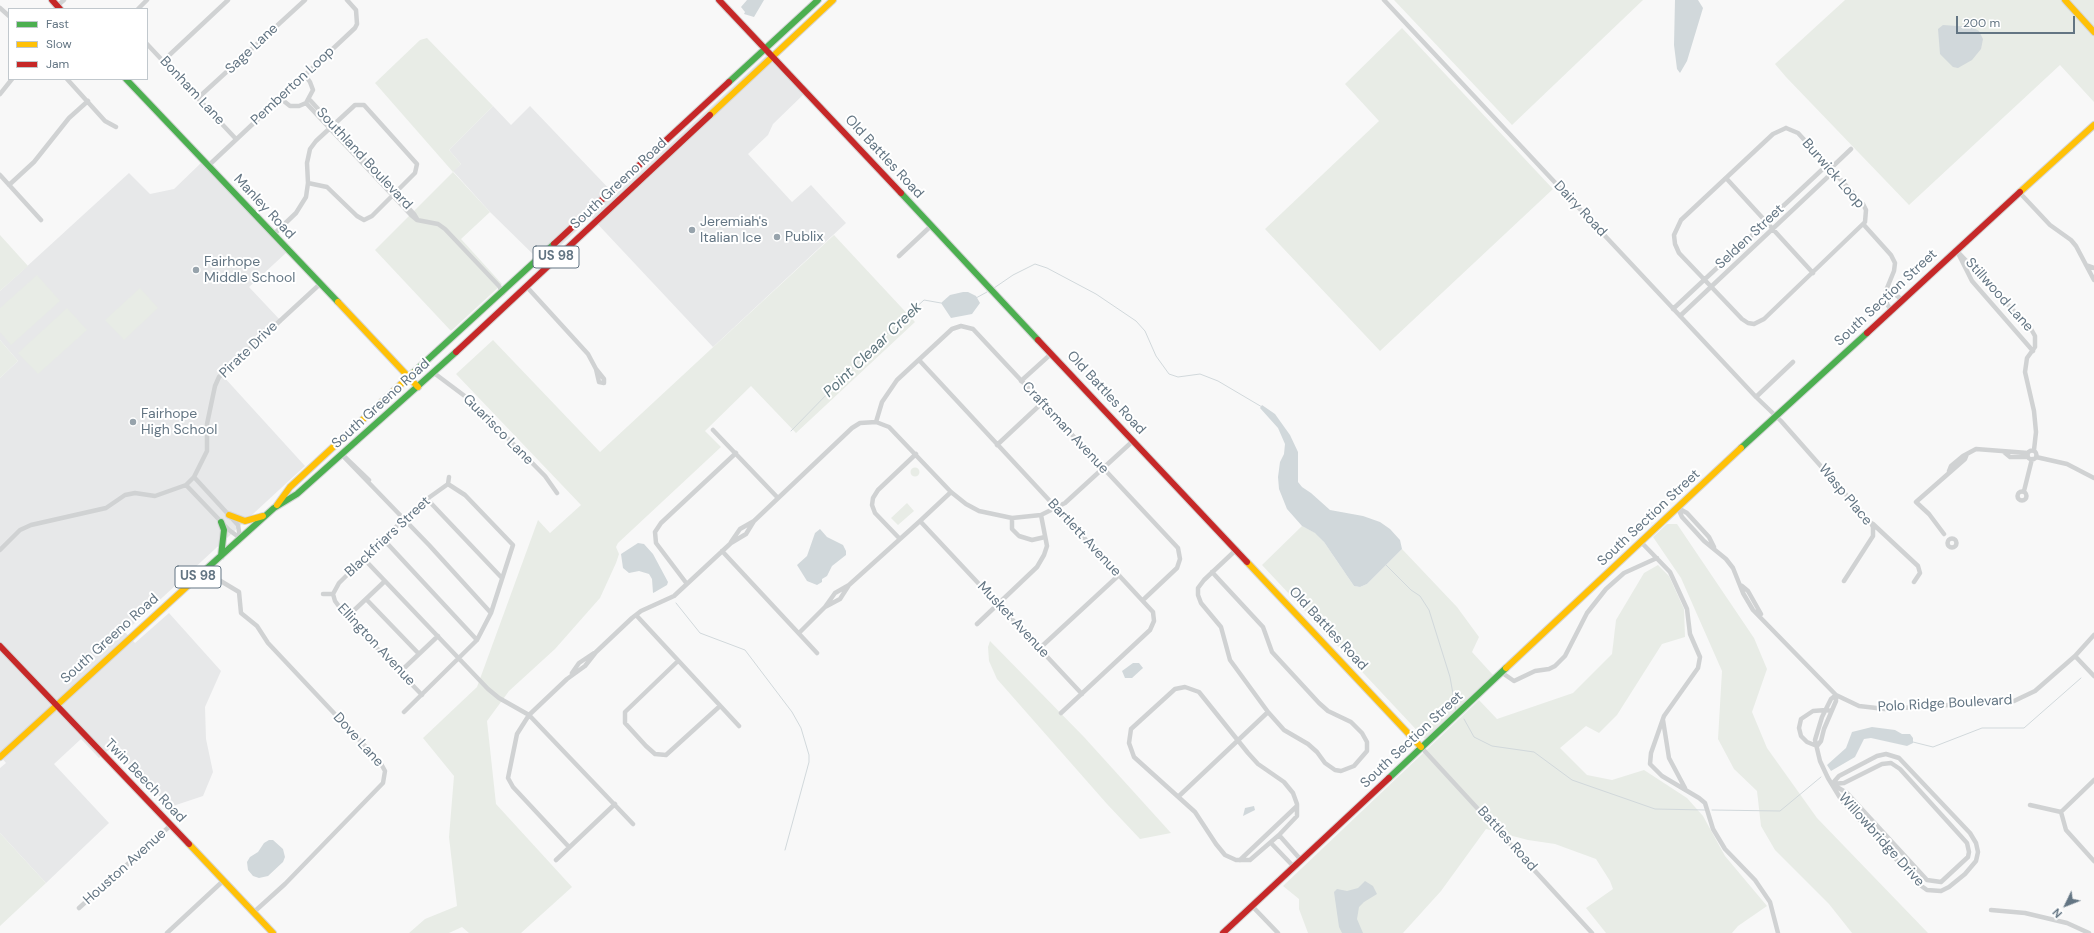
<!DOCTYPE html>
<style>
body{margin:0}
#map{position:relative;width:2094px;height:933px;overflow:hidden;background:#f8f8f8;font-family:"DM Sans",sans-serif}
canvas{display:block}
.legend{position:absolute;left:8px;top:8px;width:140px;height:72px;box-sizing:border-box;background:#fff;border:1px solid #c1c8cd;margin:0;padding:5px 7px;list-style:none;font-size:12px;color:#637583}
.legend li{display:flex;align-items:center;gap:8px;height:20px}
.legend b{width:20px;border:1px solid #c1c8cd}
.north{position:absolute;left:2046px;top:885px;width:40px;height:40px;-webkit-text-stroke:3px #fff;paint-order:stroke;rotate:227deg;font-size:11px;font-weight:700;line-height:16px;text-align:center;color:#637583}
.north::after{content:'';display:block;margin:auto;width:14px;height:18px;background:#637583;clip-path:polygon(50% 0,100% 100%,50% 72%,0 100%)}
.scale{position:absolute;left:1956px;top:16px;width:119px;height:18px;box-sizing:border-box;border:2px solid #637583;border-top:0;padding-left:5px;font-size:12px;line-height:14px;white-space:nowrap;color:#637583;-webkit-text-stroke:3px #fff;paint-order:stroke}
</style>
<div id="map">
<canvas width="2094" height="933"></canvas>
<ul class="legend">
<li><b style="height:5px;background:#4caf50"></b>Fast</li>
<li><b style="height:5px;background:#ffc107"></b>Slow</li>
<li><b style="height:5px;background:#c62828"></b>Jam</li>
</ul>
<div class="north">N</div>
<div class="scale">200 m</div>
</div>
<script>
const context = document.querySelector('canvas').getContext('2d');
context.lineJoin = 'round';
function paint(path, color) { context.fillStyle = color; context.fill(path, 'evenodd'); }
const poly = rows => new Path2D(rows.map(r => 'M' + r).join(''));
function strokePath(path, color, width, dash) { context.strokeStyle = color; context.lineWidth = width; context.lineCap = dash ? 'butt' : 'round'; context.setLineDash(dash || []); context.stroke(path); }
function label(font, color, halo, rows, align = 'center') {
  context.font = font + ' "DM Sans",sans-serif'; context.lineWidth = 4; context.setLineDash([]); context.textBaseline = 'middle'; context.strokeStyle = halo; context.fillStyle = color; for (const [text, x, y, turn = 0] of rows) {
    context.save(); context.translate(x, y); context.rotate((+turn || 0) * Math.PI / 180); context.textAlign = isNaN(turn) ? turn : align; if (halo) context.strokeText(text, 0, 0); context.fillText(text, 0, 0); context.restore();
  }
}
paint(poly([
 [766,56,804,94,773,124,768,135,748,154,792,202,811,185,846,223,713,347,591,217,542,263,490,212,453,171,461,164,449,150,493,106,511,125,530,106,615,195],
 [202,162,287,252,249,287,282,322,223,376,305,466,125,632,135,643,169,613,221,671,205,707,206,739,213,772,203,796,170,807,112,747,99,758,81,739,54,764,109,823,46,883,0,833,0,768,6,763,0,756,0,378,18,361,0,340,0,291,129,173,150,194,174,189]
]), '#e7e8e9');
paint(poly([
 [1394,0,1643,0,1512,125],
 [1845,0,2094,0,2094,102,2060,65,1909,205,1786,77,1775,64],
 [1402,28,1553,189,1380,351,1265,229,1379,121,1345,84],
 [427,38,493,106,449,150,461,164,453,172,490,212,461,239,502,284,451,331,375,250,453,172,375,83,420,40],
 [0,235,28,266,0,291],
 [834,235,915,322,796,433,751,386,705,431,721,447,618,543,616,547,619,554,616,563,600,598,555,649,509,691,487,721,496,804,572,887,521,933,469,933,462,927,449,933,409,933,425,919,457,906,449,837,454,776,423,738,477,687,538,520,550,533,581,505,456,374,493,340,600,452],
 [37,275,60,301,11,345,0,332,0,308],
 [140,288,158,308,124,340,105,320],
 [67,308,87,330,38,374,18,353],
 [0,340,18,361,0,378],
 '910.5 472a4.5 4.5 0 1 1 9 0a4.5 4.5 0 1 1-9 0Z',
 [907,503,914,511,898,525,891,518],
 [1667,524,1677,524,1754,638,1767,669,1752,712,1767,748,1817,818,1928,933,1852,933,1829,904,1775,850,1761,826,1757,791,1734,769,1718,739,1722,671,1681,578,1653,537],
 [1302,526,1316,533,1324,542,1354,586,1360,587,1367,584,1402,549,1457,607,1479,637,1472,652,1493,675,1425,739,1262,565],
 [1658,565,1669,576,1684,609,1685,637,1662,644,1617,715,1599,733,1586,726,1560,748,1587,775,1612,780,1644,770,1687,798,1703,816,1725,856,1767,906,1738,926,1732,933,1606,933,1586,908,1613,889,1610,881,1596,859,1555,844,1528,840,1486,829,1441,891,1403,933,1308,933,1299,909,1299,899,1283,886,1479,700,1497,719,1573,693,1612,654,1616,620,1644,573],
 [990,641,1084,737,1171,833,1140,839,1107,804,997,679,989,661,988,647],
 [0,833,46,883,0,926]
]), '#e8ece6');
paint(poly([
 [747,0,764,0,754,17,744,14,745,12,741,7],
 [1675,0,1698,0,1703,8,1687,61,1680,73,1677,69,1674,45],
 [1943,25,1972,27,1979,31,1983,39,1981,49,1972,60,1958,68,1953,67,1940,54,1938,29],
 [963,292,968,292,976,296,980,303,972,314,951,318,941,303,950,295],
 [1262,405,1275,414,1290,435,1298,452,1298,482,1302,487,1311,493,1330,510,1363,516,1380,522,1390,529,1400,540,1402,549,1367,584,1360,587,1354,586,1324,542,1315,533,1302,526,1287,509,1279,489,1278,477,1280,462,1284,454,1285,444,1278,428,1260,408],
 [820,529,827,537,843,545,846,551,846,555,832,566,827,576,822,579,822,582,817,585,807,581,797,565,807,556,815,533],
 [638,543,644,544,653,554,668,582,667,585,655,592,653,593,652,579,649,574,639,571,629,573,623,568,621,554],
 [1133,663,1139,663,1143,668,1132,678,1125,678,1122,671],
 [1872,727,1895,730,1902,734,1910,734,1913,738,1913,743,1907,746,1871,738,1864,739,1855,757,1831,771,1827,765,1846,748,1852,732],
 [1254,806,1255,810,1243,816,1245,808],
 [269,840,273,840,283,849,285,857,283,862,268,876,259,878,253,876,248,870,247,862,250,857,258,852,264,843],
 [1365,881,1373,886,1377,894,1364,902,1359,907,1357,919,1363,933,1342,933,1339,927,1334,892,1337,889,1347,891,1358,888]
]), '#d1d8db');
strokePath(poly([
 [994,288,1013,275,1035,264,1047,268,1096,294,1136,321,1145,331,1156,356,1169,374,1178,377,1200,374,1218,381,1262,407],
 [976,298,987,292],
 [791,431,878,342,924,300,941,303],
 [1386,565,1411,590,1420,596,1429,610,1450,677,1456,711],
 [676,603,700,633,745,650,792,712,801,728,809,755,809,762,785,850],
 [1464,719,1474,737,1492,746,1534,752,1572,780,1655,809,1705,810],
 [1913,742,1933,747,1982,728,2024,728,2081,678],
 [1712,810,1780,811,1821,777]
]), '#d1d8db', 1);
const fast = poly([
 [126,79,338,302],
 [729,82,818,0],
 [901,193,1038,340],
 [413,373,554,244],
 [1741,448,1867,333],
 [221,522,224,530,221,556],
 [194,580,274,508,297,494,456,352],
 [1389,778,1506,668]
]);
const slow = poly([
 [2065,0,2094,32],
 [710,115,833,0],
 [2020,192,2094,125],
 [338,302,418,387],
 [277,505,290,487,413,373],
 [229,515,245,521,263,516],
 [1247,562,1421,747],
 [1506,668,1741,448],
 [0,757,194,580],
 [189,844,273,933]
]);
const jam = poly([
 [52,0,60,9],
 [719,0,901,193],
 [554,244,729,82],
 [1867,333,2020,192],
 [1038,340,1247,562],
 [456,352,710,115],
 [0,646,189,844],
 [1223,933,1389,778]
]);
strokePath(fast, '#d5d6d7', 8);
strokePath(slow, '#d5d6d7', 8);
strokePath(jam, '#d5d6d7', 8);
strokePath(poly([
 [1384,0,1756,397,1781,421,1871,523,1873,527,1873,536,1844,581],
 [57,6,64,0],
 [0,8,9,16],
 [138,9,147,0],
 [147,44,236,139],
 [163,61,228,0],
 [67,79,105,121,116,127],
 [0,94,12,79],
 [198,98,305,0],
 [280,98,290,106,299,106,306,103,313,90,310,82,305,75],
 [309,99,414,214,417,219],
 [306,103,411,215,417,220,438,224,445,229,499,286,503,293],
 [1786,128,1798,133,1863,204,1866,210,1865,222,1764,319,1754,324,1748,323,1742,319,1679,253,1675,244,1674,235,1681,220,1773,134,1786,128],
 [208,166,355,28,357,24,356,10,347,0],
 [1830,169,1851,149],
 [0,175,41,220],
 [1726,178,1813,273],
 [9,185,34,162,69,118,88,101],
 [2019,192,2050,225,2071,240,2076,246,2094,280],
 [1864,225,1891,255,1895,263,1894,271,1885,293,1887,304,1891,310],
 [273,235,296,213,306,197,308,183,307,163,310,149,316,141,355,105,364,105,417,164,415,173,372,216,364,220,357,216,327,187,308,183],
 [1956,250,2031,329,2035,336,2035,347,2027,358,2025,372,2034,411,2036,432,2034,450],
 [1958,253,1972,281,2033,351],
 [899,256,932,225],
 [2086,265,2094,268],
 [526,286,588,354,596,369],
 [1888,288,1902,300],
 [1673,309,1827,165],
 [1680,316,1833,172],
 [919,360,1153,612,1154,621,1150,630,1061,713],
 [596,369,604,379,604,383,599,382,596,369],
 [434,373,470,400,545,476,557,493],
 [1021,381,1052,353],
 [1756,397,1793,362],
 [876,422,882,402,897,380,952,329,961,326,973,329,1178,548,1180,559,1177,568,1143,600],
 [713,430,778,498],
 [997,445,1042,403],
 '2027.5 455a4.5 4.5 0 1 1 9 0a4.5 4.5 0 1 1-9 0Z',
 [2004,452,2010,457,2028,457],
 [342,455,429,545,491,613],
 [344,456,369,480],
 [2036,457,2067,464,2094,478],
 [1949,471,1951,466,1963,456,1976,449,2028,453],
 [194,477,238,525,240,538],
 [448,484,449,477],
 [186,485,229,530,240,538],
 [2024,491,2032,459],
 '2017.5 496a4.5 4.5 0 1 1 9 0a4.5 4.5 0 1 1-9 0Z',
 [427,499,501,577],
 [1678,508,1682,517,1704,541,1726,559,1733,568,1743,593,1753,610,1836,695,1859,706,1885,709,2014,701,2035,691,2075,656,2094,635],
 [1678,508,1687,513,1709,537,1714,547],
 [1012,518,1012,529,1019,536,1032,540,1045,537],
 [920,521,951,492],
 [1873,524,1918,566,1920,573,1914,582],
 [1944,534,1929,514,1916,502,1965,459,1967,454],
 [899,538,875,513,872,505,873,498,878,490,916,454],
 '1947.5 543a4.5 4.5 0 1 1 9 0a4.5 4.5 0 1 1-9 0Z',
 [384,540,477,640],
 [731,542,740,529,754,521,852,428,860,423,876,422,889,427,951,492,966,504,979,511,1012,518,1041,515,1065,503,1134,440],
 [1641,542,1670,572,1687,609,1690,634,1700,657,1698,668,1664,716,1651,753,1650,764,1662,776,1699,798,1705,803,1713,829,1725,849,1755,880,1770,902,1778,933],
 [0,550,20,530,31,525,106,508,125,495,135,493,155,496,186,485,194,477,207,451,207,424,215,386,219,377,320,284],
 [722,551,817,653],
 [364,559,488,689,499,698,529,715,567,679,585,666,596,652,632,618,641,611,674,596,731,543,746,534,754,521],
 [206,569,214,577,239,592,241,613,257,626,268,643,380,762,385,771,383,783,285,884,254,912],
 [1212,572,1263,627,1272,652,1319,703,1328,711,1351,722,1362,733,1367,742,1367,751,1354,766,1341,771,1335,770,1325,763,1317,752,1308,744,1284,730,1268,712],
 [687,584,656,543,655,532,661,523,736,453],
 [849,585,835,593,825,607,840,599,849,585,920,521,1082,694],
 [1742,586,1748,591,1761,614],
 [323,594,333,594],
 [333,594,339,583,404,519,427,499,448,484],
 [333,594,335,601,347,617,422,695],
 [366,599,419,654],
 [636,615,739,726],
 [347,617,385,581],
 [977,624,1037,567,1044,555,1047,546,1041,515],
 [799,633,825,607],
 [1040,648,1119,575],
 [2075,656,2094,676],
 [678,661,625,712,625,723,646,746,655,754,666,755,720,706],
 [400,672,438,636],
 [1501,672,1514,681,1535,671,1549,669,1555,666,1565,656,1587,613,1606,589,1624,573,1657,558],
 [572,673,579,663,594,653],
 [404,712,477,640,491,613,513,545,465,495,448,484],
 [1663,720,1669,758,1685,788],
 [1817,746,1807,742,1801,736,1799,728,1801,719,1813,711,1826,710,1831,711],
 [1817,746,1821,741,1824,729,1836,701,1836,695],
 [1421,747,1592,933],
 [1891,763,1900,769,1967,843,1969,852,1968,857,1941,882,1927,880,1847,793,1832,784,1844,783,1882,764,1891,763],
 [2094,780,2061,812,2066,830,2094,861],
 [1832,784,1839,776,1877,756,1886,754,1899,758,1970,833,1976,843,1978,852,1976,861,1965,874,1949,887,1941,891,1927,890,1920,885,1842,801,1828,778,1820,761,1815,740,1822,717,1831,699,1836,695],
 [1179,796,1268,712,1230,660,1221,627,1201,603,1198,595,1198,588,1204,580,1237,549],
 [2030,805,2061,812],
 [1279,835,1250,860,1236,860,1225,855,1216,844,1195,812,1134,757,1129,743,1131,729,1175,689,1185,687,1199,692,1248,753,1258,764,1284,782,1293,793,1297,804,1297,816,1279,835,1301,860],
 [1271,843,1294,867],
 [569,847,513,787,508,778,517,734,529,715,633,824],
 [556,860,615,804],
 [1240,860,1297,806],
 [1252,906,1278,933],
 [79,908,171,825],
 [1991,910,2025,913,2067,923,2089,933],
 [167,933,223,881]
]), '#d0d2d3', 4.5);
strokePath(fast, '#4caf50', 6);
strokePath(slow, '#ffc107', 6);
strokePath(jam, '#c62828', 6);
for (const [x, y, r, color] of [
 [692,230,4,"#97a3ac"],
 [777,237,4,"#97a3ac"],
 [196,270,4,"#97a3ac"],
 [133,422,4,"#97a3ac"]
]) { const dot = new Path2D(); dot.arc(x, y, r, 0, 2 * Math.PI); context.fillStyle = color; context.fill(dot); strokePath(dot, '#fff', 1.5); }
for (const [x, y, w] of [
 [556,257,46],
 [198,577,46]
]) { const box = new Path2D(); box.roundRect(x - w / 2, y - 11, w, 22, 3); context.fillStyle = '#fff'; context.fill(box); strokePath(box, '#637583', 1); }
label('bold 13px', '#637583', null, [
 ["US 98",556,257],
 ["US 98",198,577]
]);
label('14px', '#637583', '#fff', [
 ["Sage Lane",252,49,-43],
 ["Pemberton Loop",293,86,-43],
 ["Bonham Lane",192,91,47],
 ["Old Battles Road",884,157,47],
 ["Southland Boulevard",364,159,47],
 ["Burwick Loop",1833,174,49],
 ["South Greeno Road",619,184,-43],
 ["Manley Road",264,207,47],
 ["Dairy Road",1580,209,47],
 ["Selden Street",1750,237,-43],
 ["Stillwood Lane",1999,295,48],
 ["South Section Street",1886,298,-43],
 ["Pirate Drive",249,350,-44],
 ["Old Battles Road",1106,393,47],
 ["South Greeno Road",381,404,-42],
 ["Craftsman Avenue",1065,428,47],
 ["Guarisco Lane",498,430,45],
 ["Wasp Place",1845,495,50],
 ["South Section Street",1649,518,-43],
 ["Blackfriars Street",388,537,-43],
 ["Bartlett Avenue",1084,538,47],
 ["Musket Avenue",1013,620,47],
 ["Old Battles Road",1328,629,47],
 ["South Greeno Road",110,639,-42],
 ["Ellington Avenue",376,645,47],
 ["Polo Ridge Boulevard",1945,704,-3],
 ["Dove Lane",358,740,48],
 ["South Section Street",1412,740,-43],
 ["Twin Beech Road",145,781,46],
 ["Battles Road",1507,839,48],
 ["Willowbridge Drive",1881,840,48],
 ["Houston Avenue",125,867,-42]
]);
label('14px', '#637583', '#fff', [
 ["Jeremiah's",700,222],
 ["Italian Ice",700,238],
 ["Publix",785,237],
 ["Fairhope",204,262],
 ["Middle School",204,278],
 ["Fairhope",141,414],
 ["High School",141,430]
], 'left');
label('italic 15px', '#5e757d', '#fff', [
 ["Point Cleaar Creek",873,350,-44]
]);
</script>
